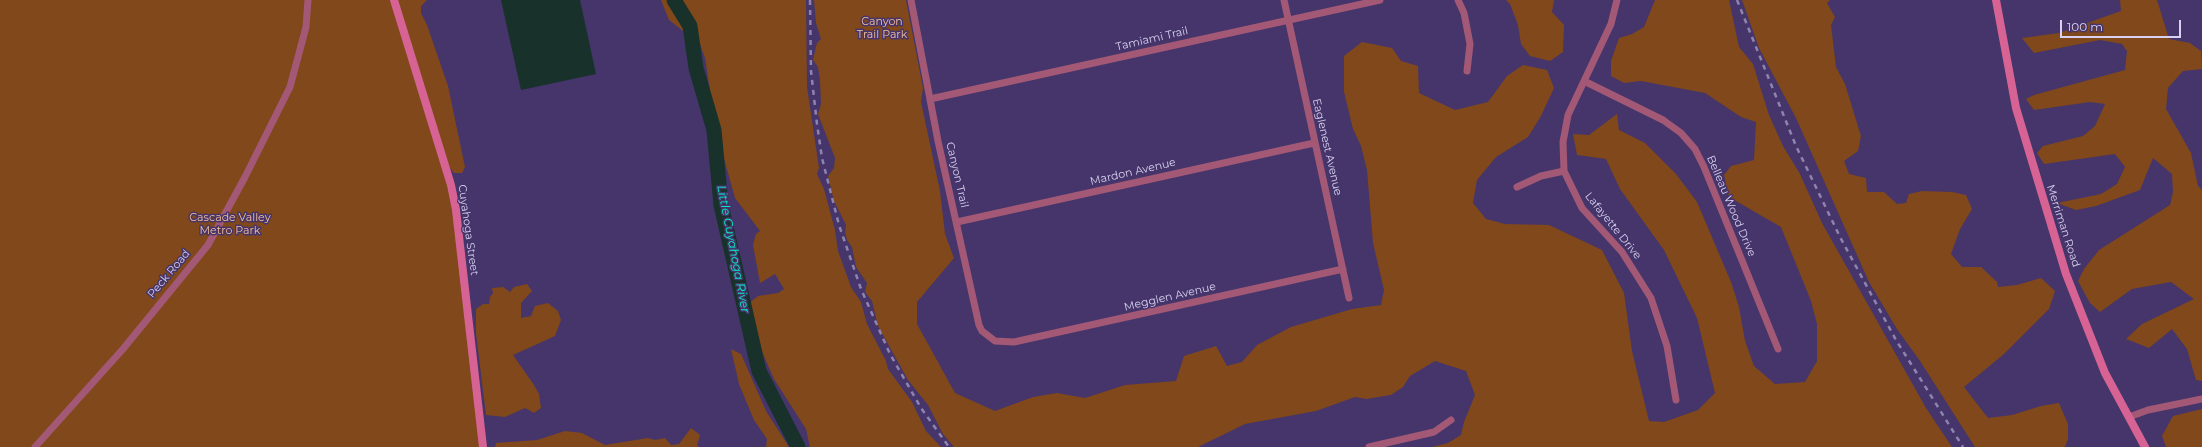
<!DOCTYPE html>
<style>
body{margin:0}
#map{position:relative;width:2202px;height:447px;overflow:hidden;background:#45356a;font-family:Montserrat,sans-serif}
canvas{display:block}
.scale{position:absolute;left:2060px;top:20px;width:121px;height:18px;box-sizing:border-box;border:2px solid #d8d1f1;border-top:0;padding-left:5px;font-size:12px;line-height:14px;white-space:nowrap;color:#d8d1f1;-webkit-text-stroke:3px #45356a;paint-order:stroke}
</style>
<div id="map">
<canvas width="2202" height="447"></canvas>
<div class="scale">100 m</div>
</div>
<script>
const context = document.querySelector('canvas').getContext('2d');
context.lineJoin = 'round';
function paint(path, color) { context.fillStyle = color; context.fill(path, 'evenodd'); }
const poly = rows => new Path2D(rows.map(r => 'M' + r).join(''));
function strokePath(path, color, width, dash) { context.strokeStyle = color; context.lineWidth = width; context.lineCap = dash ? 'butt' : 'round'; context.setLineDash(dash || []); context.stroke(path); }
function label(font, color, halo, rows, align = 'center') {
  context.font = font + ' Montserrat,sans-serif'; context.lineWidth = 3; context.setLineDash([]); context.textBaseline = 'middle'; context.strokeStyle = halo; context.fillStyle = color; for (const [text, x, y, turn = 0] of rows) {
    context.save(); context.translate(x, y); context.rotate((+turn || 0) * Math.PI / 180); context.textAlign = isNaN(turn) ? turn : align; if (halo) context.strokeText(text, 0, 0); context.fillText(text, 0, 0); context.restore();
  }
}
paint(poly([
 [0,0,427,0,421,6,421,13,427,25,448,86,465,167,462,173,454,173,445,162,451,185,483,447,0,447],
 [661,0,806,0,807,87,819,168,817,174,824,189,835,230,838,251,851,287,861,302,867,324,886,361,888,369,912,402,926,431,941,447,810,447,806,429,774,379,751,327,748,304,758,296,778,293,784,289,775,274,760,283,753,245,756,234,760,231,735,198,716,130,705,58,700,44,669,20],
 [814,0,906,0,923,88,921,102,940,191,945,234,954,258,917,302,917,324,955,393,995,411,1033,397,1057,393,1085,398,1125,385,1176,381,1184,356,1216,346,1227,366,1242,362,1257,345,1291,327,1352,309,1381,305,1384,290,1373,243,1367,170,1361,146,1353,129,1344,92,1344,56,1362,42,1392,48,1401,61,1418,66,1419,93,1455,110,1488,102,1507,76,1523,65,1547,70,1554,88,1541,116,1528,137,1496,157,1477,180,1473,203,1486,219,1505,224,1549,225,1602,250,1624,293,1632,351,1649,421,1664,422,1698,410,1715,393,1697,318,1664,250,1620,189,1606,159,1577,155,1573,134,1589,135,1617,114,1619,130,1645,143,1676,174,1697,202,1731,282,1739,307,1745,341,1754,366,1775,384,1805,382,1817,361,1817,324,1811,301,1781,227,1729,197,1724,175,1731,166,1754,160,1756,122,1741,117,1705,93,1641,81,1624,83,1611,76,1611,61,1619,38,1632,34,1644,27,1655,0,1729,0,1739,47,1753,64,1769,115,1783,146,1800,174,1822,223,1926,408,1952,447,1432,447,1448,443,1461,435,1464,422,1475,395,1466,371,1435,361,1410,376,1403,387,1391,395,1366,399,1355,397,1316,411,1245,424,1198,447,954,447,943,434,928,405,908,380,878,326,872,301,865,292,867,283,856,267,852,247,847,240,845,232,846,225,834,201,828,176,834,168,835,158,818,114,821,104,820,81,818,67,813,60,817,43,821,39,816,23],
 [1506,0,1554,0,1552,12,1564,25,1563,52,1550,61,1530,56,1521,44,1518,25,1510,4],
 [1742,0,1830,0,1827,3,1835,17,1831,25,1836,67,1845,84,1861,136,1858,151,1844,161,1849,174,1866,178,1867,192,1884,192,1897,204,1906,203,1909,194,1922,191,1952,192,1966,195,1972,209,1960,229,1951,254,1962,267,1981,267,1997,282,1998,287,2017,285,2041,278,2055,291,2049,309,2004,354,1964,387,1988,418,2012,415,2041,406,2059,403,2068,424,2068,439,2065,447,1975,447,1920,361,1897,329,1869,282,1796,118,1759,48],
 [2120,0,2157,0,2169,39,2190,43,2201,51,2202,69,2183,71,2168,88,2166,109,2191,153,2198,186,2202,190,2202,381,2196,380,2187,349,2172,329,2149,348,2126,339,2142,324,2194,299,2171,282,2132,289,2100,312,2090,303,2078,281,2084,269,2099,250,2170,205,2173,192,2172,174,2153,158,2140,190,2096,206,2076,210,2057,203,2101,194,2117,184,2125,167,2115,154,2044,164,2037,153,2043,146,2083,136,2095,126,2105,104,2090,102,2034,110,2026,99,2034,95,2125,70,2127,51,2122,44,2100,40,2034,53,2022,38,2059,33,2121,11],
 [527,284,532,291,521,303,521,318,531,316,535,306,548,303,558,311,561,320,555,336,513,355,534,385,539,394,541,408,534,413,525,408,505,417,486,415,476,333,476,309,483,304,489,304,490,297,493,293,492,288,503,287,510,292,514,287],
 [731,349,741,354,766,411,789,447,766,447,767,439,754,420,739,384],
 [2202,409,2202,447,2166,447,2162,436,2173,416],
 [691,428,700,435,697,445,699,447,495,447,496,443,537,440,565,431,582,433,605,445,648,438,655,440,665,438,671,445,679,444]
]), '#80481b');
paint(poly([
 [501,0,580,0,596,74,521,90]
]), '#18312a');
strokePath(poly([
 [674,0,690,26,696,68,714,130,721,205,759,371,798,447]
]), '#18312a', 15);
strokePath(poly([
 [911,0,938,141,979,325,982,331,995,341,1014,342,1343,269],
 [1284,0,1349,298],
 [1458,0,1464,13,1470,44,1467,71],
 [1617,0,1611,24,1568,115,1563,142,1564,171,1582,208,1622,252,1651,298,1667,346,1676,400],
 [1584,81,1663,120,1681,133,1695,149,1704,167,1778,349],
 [930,99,1380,0],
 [1517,187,1541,176,1564,171],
 [957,222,1314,143],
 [2129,417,2148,410,2202,399],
 [35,447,123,349,208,245,245,177,290,87,306,27,308,0],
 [1369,447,1434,432,1451,420]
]), '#a35976', 7);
strokePath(poly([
 [394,0,451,185,456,210,483,447],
 [1996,0,2016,108,2066,274,2105,373,2145,447]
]), '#d76394', 8);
strokePath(poly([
 [810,0,811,71,817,124,822,158,839,225,861,289,890,354,921,408,949,447],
 [1737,0,1796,146,1840,237,1896,340,1963,447]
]), '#8f84ae', 2.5, [5, 5]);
label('11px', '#f5bf9b', '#45356a', [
 ["Canyon",882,22],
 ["Trail Park",882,35],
 ["Cascade Valley",230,218],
 ["Metro Park",230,231]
]);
label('11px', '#d8d1f1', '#45356a', [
 ["Tamiami Trail",1152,39,-13],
 ["Eaglenest Avenue",1327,147,77],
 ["Mardon Avenue",1133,172,-13],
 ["Canyon Trail",957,175,77],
 ["Belleau Wood Drive",1731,206,67],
 ["Lafayette Drive",1613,226,51],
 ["Merriman Road",2063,226,72],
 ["Cuyahoga Street",468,230,82],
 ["Peck Road",169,274,-50],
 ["Megglen Avenue",1170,297,-13]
]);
label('italic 12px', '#04ecc6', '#45356a', [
 ["Little Cuyahoga River",733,249,79]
]);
</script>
